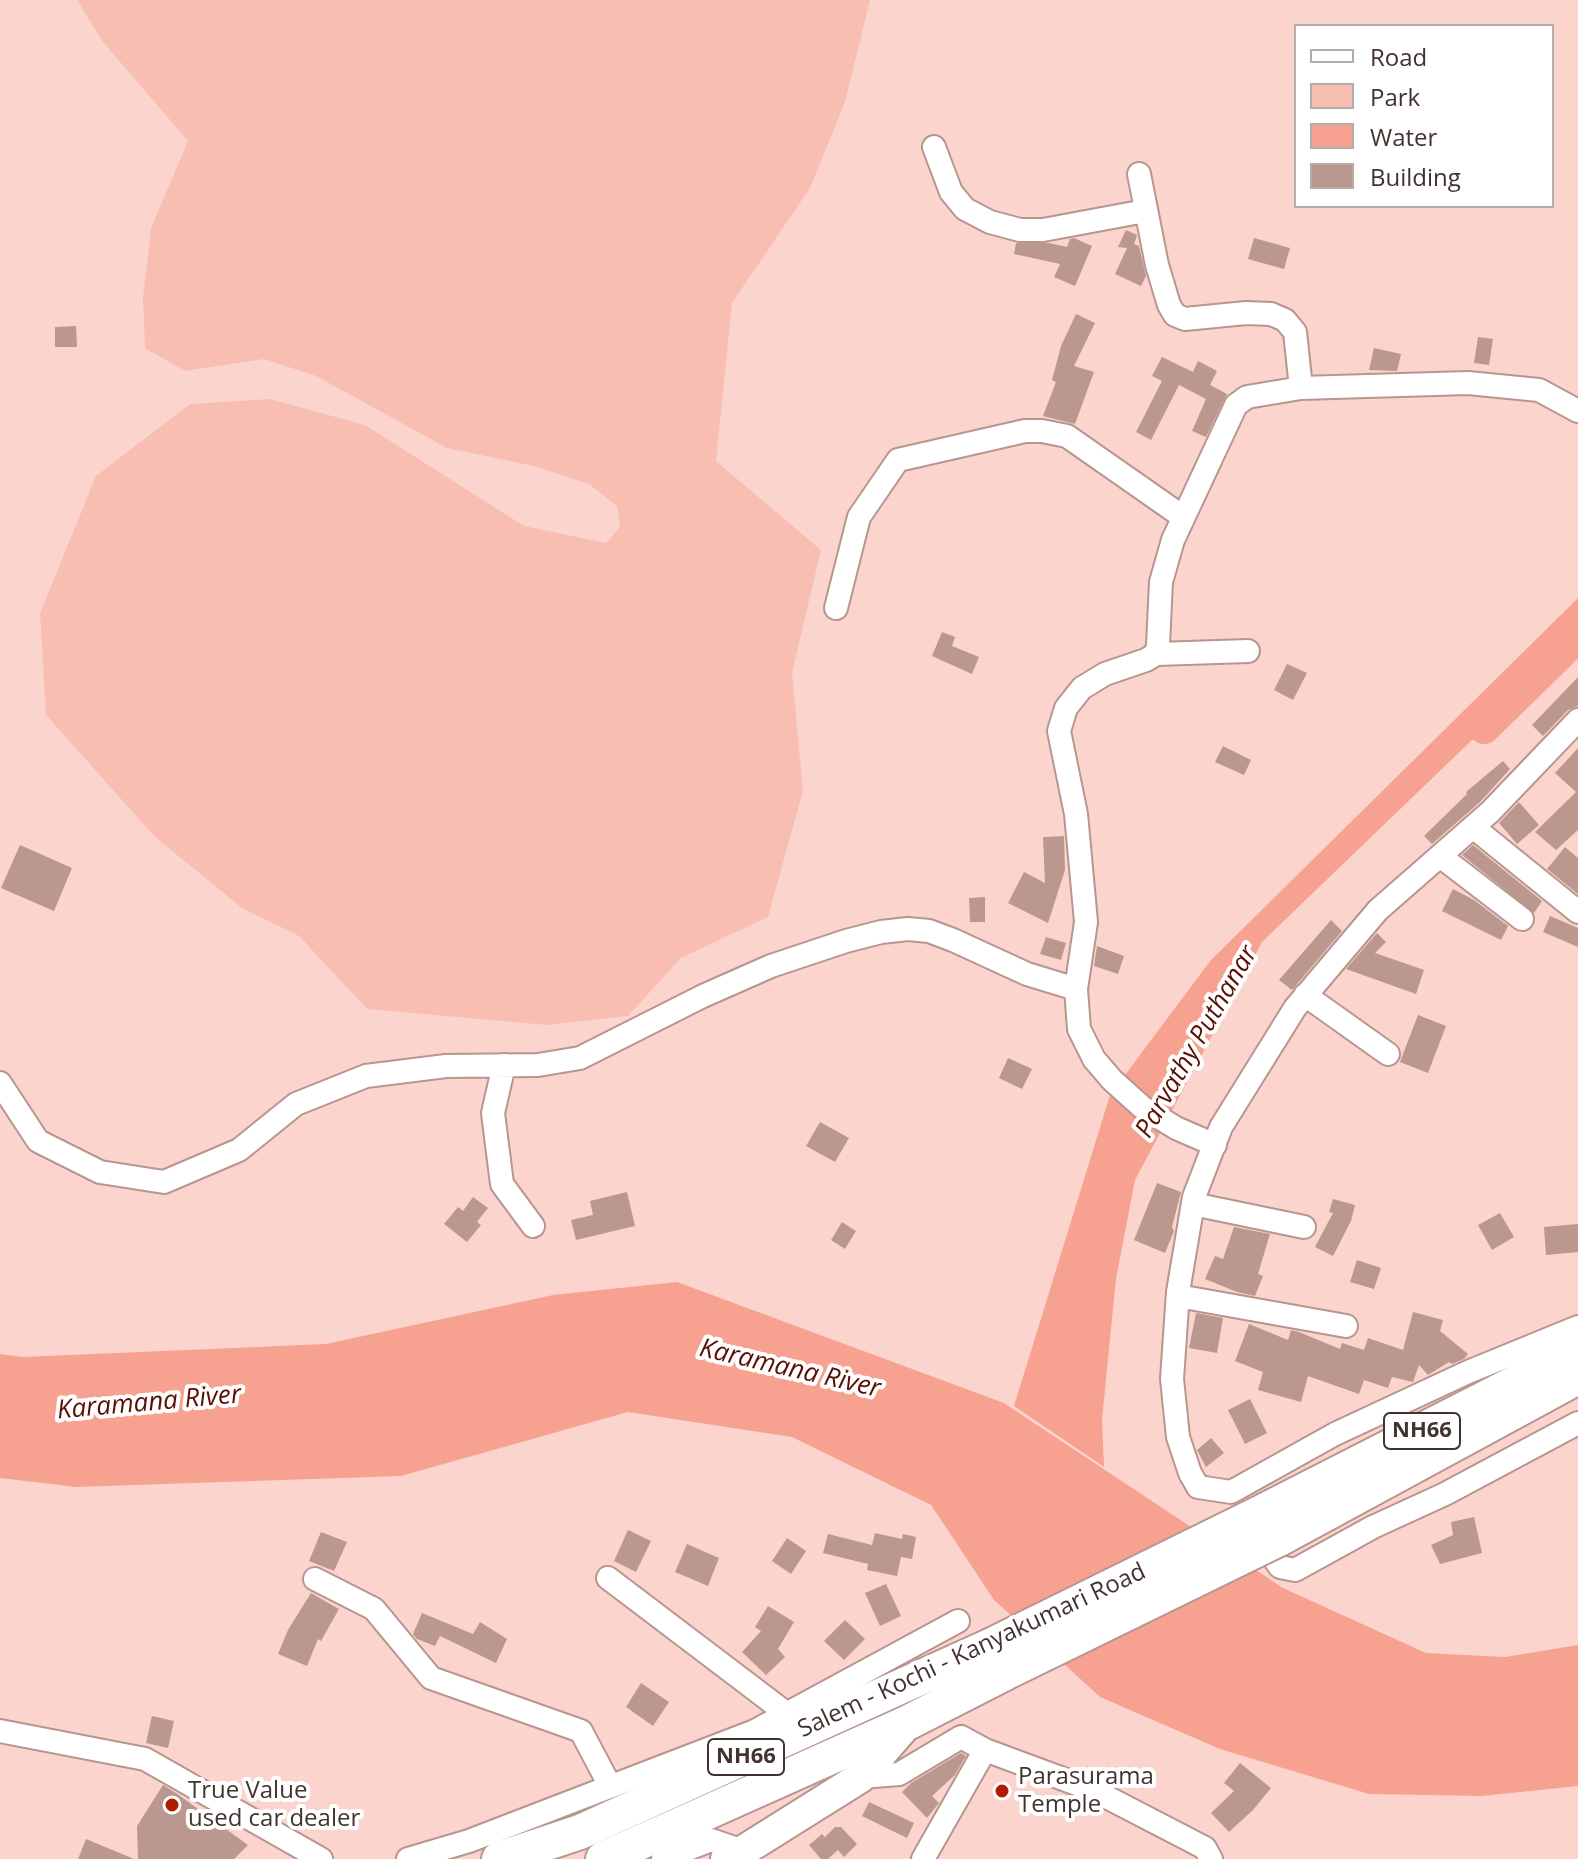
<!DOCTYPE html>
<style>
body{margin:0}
#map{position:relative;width:1578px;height:1859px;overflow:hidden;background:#fbd5cd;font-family:"Open Sans",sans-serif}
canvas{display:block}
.legend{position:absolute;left:1294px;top:24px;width:260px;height:184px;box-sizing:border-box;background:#fff;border:2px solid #b3adac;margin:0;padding:10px 14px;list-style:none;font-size:24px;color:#423330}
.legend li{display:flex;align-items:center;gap:16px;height:40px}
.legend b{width:40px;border:2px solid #b3adac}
</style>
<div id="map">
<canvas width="1578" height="1859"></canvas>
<ul class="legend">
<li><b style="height:10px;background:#fff"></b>Road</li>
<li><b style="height:22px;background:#f9beb2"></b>Park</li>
<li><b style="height:22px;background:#f7a291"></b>Water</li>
<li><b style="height:22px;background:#ba978f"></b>Building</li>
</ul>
</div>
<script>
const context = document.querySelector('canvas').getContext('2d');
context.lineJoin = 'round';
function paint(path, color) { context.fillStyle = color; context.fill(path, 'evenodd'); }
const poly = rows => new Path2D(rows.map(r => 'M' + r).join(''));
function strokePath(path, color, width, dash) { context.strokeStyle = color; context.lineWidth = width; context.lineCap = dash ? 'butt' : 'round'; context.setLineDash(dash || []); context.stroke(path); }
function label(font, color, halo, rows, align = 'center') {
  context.font = font + ' "Open Sans",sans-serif'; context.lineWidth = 8; context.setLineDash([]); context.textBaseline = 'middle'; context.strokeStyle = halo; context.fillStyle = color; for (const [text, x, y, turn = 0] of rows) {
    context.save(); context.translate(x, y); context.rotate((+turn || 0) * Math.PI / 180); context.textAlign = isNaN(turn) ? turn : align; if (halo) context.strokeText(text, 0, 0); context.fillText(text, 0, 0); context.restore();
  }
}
paint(poly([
 [77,0,870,0,845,102,810,188,732,303,716,461,821,550,792,673,803,791,768,917,681,958,628,1016,547,1025,367,1009,299,936,242,908,155,837,46,715,40,613,96,476,190,404,270,399,365,425,524,526,606,543,620,527,617,506,589,484,534,466,447,448,316,376,264,359,185,371,145,348,143,298,151,228,188,141,103,42]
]), '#f9beb2');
paint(poly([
 [1578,598,1578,638,1262,942,1135,1180,1116,1279,1102,1420,1104,1467,1014,1406,1110,1095,1211,960],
 [677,1282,1004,1403,1283,1588,1426,1653,1505,1657,1578,1645,1578,1786,1482,1796,1369,1794,1220,1749,1100,1697,994,1600,931,1505,792,1437,628,1412,401,1476,76,1487,0,1478,0,1354,23,1357,326,1344,553,1295]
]), '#f7a291');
strokePath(poly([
 [1484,728,1578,636]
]), '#f7a291', 32);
paint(poly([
 [1126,230,1137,235,1134,244,1139,246,1146,276,1141,286,1115,274,1127,248,1118,247],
 [1074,238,1092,246,1075,286,1054,277,1060,264,1014,254,1016,243,1049,243,1067,247,1070,239],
 [1254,238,1290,248,1284,269,1248,259],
 [1076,314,1095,323,1074,366,1094,372,1075,424,1043,416,1056,382,1052,380,1061,346],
 [76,326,77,347,55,347,55,327],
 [1478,337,1493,339,1489,365,1474,363],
 [1374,348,1401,354,1397,371,1369,370],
 [1162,357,1193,372,1198,361,1217,371,1210,385,1227,394,1206,437,1192,431,1206,399,1179,385,1151,440,1136,432,1162,381,1152,376],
 [942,632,955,637,952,646,979,657,972,674,932,656],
 [1287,664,1307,673,1293,700,1274,690],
 [1578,677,1578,706,1568,710,1543,736,1532,725],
 [1223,746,1251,760,1244,775,1215,762],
 [1578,748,1578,830,1556,850,1535,832,1576,792,1555,773],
 [1503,761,1510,769,1480,802,1432,844,1424,836,1467,794,1466,792],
 [1519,802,1539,825,1517,844,1499,823],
 [1064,836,1065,870,1048,923,1008,903,1024,872,1045,883,1043,837],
 [20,845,72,868,54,911,1,888],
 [1473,845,1542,901,1534,913,1462,855],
 [1565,847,1578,858,1578,894,1547,869],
 [1453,889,1474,900,1508,926,1501,940,1442,911],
 [985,897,985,922,970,922,969,898],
 [1550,916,1578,928,1578,947,1543,932],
 [1331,920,1342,931,1292,990,1279,980],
 [1377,933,1386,942,1375,953,1424,970,1416,994,1346,969],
 [1046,937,1066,943,1061,960,1040,954],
 [1097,946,1124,956,1118,974,1094,966],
 [1418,1015,1446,1026,1428,1073,1400,1062],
 [1008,1058,1032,1069,1022,1089,999,1078],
 [820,1122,849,1138,835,1162,806,1146],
 [1157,1183,1181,1192,1172,1227,1174,1231,1165,1253,1134,1240],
 [627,1192,635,1226,576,1240,571,1220,593,1215,590,1201],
 [473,1197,488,1208,477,1222,481,1225,467,1242,444,1224,458,1207,463,1211],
 [1333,1199,1355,1205,1351,1221,1333,1256,1315,1247,1333,1213,1329,1212],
 [1500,1213,1514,1237,1492,1250,1478,1225],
 [842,1222,856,1231,845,1249,831,1240],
 [1578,1224,1578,1252,1546,1255,1544,1227],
 [1234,1227,1270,1234,1258,1274,1263,1276,1255,1296,1237,1292,1205,1279,1215,1256,1223,1259],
 [1357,1260,1381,1268,1374,1289,1350,1282],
 [1413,1312,1443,1320,1440,1331,1468,1354,1464,1359,1452,1364,1449,1362,1428,1375,1419,1365,1413,1382,1392,1377,1388,1388,1364,1380,1359,1394,1308,1376,1301,1402,1258,1390,1263,1372,1235,1361,1249,1324,1288,1340,1291,1330,1299,1332,1340,1349,1342,1343,1364,1350,1368,1338,1403,1350],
 [1196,1313,1223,1318,1217,1353,1189,1348],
 [1250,1399,1267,1433,1245,1444,1228,1410],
 [1211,1438,1224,1453,1206,1467,1197,1450],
 [1474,1517,1482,1553,1440,1564,1431,1545,1453,1535,1451,1522],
 [628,1530,651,1541,636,1572,614,1561],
 [321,1532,347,1542,334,1571,309,1561],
 [875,1533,902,1539,903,1534,916,1537,912,1559,901,1557,897,1576,867,1570,868,1564,823,1553,828,1534,872,1545],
 [787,1538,806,1551,791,1574,772,1561],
 [687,1544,719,1558,708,1586,675,1572],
 [886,1584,901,1616,880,1626,865,1593],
 [311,1593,339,1609,321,1641,318,1639,307,1666,278,1654,288,1630],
 [768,1606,794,1622,778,1649,785,1657,766,1675,742,1652,761,1631,755,1627],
 [422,1613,473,1634,480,1622,507,1639,496,1663,440,1636,435,1646,417,1639,413,1634],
 [845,1620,865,1639,844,1660,824,1641],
 [641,1683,669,1702,653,1726,626,1707],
 [152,1716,174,1721,168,1748,146,1743],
 [961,1753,966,1756,955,1775,932,1796,939,1803,927,1818,902,1792,911,1783],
 [1240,1763,1271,1788,1253,1810,1229,1832,1211,1813,1234,1791,1224,1783],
 [163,1785,176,1793,248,1845,234,1859,138,1859,137,1826],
 [869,1802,914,1823,907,1838,862,1816],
 [835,1827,841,1827,857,1844,844,1857,838,1850,828,1859,821,1859,809,1845,822,1834,825,1837],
 [86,1839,134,1859,78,1859]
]), '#ba978f');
const minor = poly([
 [934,147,951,192,965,209,990,222,1020,230,1043,230,1145,211],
 [1139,174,1157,265,1169,305,1175,315,1185,319,1246,313,1271,314,1285,320,1295,332,1301,388],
 [836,608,859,517,898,460,1025,431,1042,431,1067,436,1183,517],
 [1156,654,1248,651],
 [1578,720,1490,812,1378,910,1295,1008,1221,1127,1194,1197,1178,1292,1172,1379,1178,1437,1190,1473,1198,1487,1231,1492,1335,1434,1468,1372,1578,1327],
 [1473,827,1578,912],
 [1440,856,1522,919],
 [1076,989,1086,922,1076,814,1059,731,1066,708,1082,688,1105,674,1146,660,1156,654,1158,645,1161,582,1173,540,1236,405,1247,397,1301,388,1468,383,1539,390,1578,411],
 [1305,995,1388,1054],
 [504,1065,493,1113,502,1184,533,1226],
 [0,1083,38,1141,100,1172,164,1182,239,1150,296,1104,366,1076,446,1066,538,1065,580,1058,703,996,771,966,846,941,881,932,908,929,929,931,953,940,1027,974,1076,989,1079,1029,1094,1059,1112,1080,1142,1107,1176,1128,1215,1145],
 [1193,1204,1304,1227],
 [1178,1296,1346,1326],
 [1259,1538,1280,1567,1295,1570,1373,1527,1445,1494,1578,1423],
 [608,1578,786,1713],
 [315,1579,374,1609,431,1678,581,1731,610,1786],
 [0,1731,145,1759,321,1859],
 [861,1777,899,1774,961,1737,985,1750,1093,1790,1205,1848,1211,1859],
 [408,1859,469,1841,755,1731,958,1621],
 [663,1859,711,1840,743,1851],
 [923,1859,985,1750]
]);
const major = poly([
 [726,1859,743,1851,861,1777,908,1723]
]);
const highway = poly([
 [1266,1510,1578,1351],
 [1279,1539,1578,1377],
 [499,1859,580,1832,990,1646],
 [603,1859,909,1722,1005,1673]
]);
strokePath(minor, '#b8958e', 26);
strokePath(major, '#b8958e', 34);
strokePath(highway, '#b8958e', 38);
strokePath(minor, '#fff', 22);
strokePath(major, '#fff', 30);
strokePath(highway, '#fff', 34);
const highwayBridge = poly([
 [990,1646,1266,1510],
 [1005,1673,1279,1539]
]);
strokePath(highwayBridge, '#b8958e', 38, []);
strokePath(highwayBridge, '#fff', 34);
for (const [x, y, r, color] of [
 [1002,1791,8,"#ac1d02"],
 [172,1805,8,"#ac1d02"]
]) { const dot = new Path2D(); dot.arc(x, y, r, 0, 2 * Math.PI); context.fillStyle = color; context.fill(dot); strokePath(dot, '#fff', 3); }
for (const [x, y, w] of [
 [1422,1431,76],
 [746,1757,76]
]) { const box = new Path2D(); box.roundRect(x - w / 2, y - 18, w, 36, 6); context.fillStyle = '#fff'; context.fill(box); strokePath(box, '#423330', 2); }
label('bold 22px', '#423330', null, [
 ["NH66",1422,1431],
 ["NH66",746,1757]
]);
label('24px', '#423330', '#fff', [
 ["Salem - Kochi - Kanyakumari Road",972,1651,-25]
]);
label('24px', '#423330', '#fff', [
 ["Parasurama",1018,1777],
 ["Temple",1018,1805],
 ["True Value",188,1791],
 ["used car dealer",188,1819]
], 'left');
label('italic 26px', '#5a0f04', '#fff', [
 ["Parvathy Puthanar",1197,1042,-60],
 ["Karamana River",790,1369,13],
 ["Karamana River",149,1403,-5]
]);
</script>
